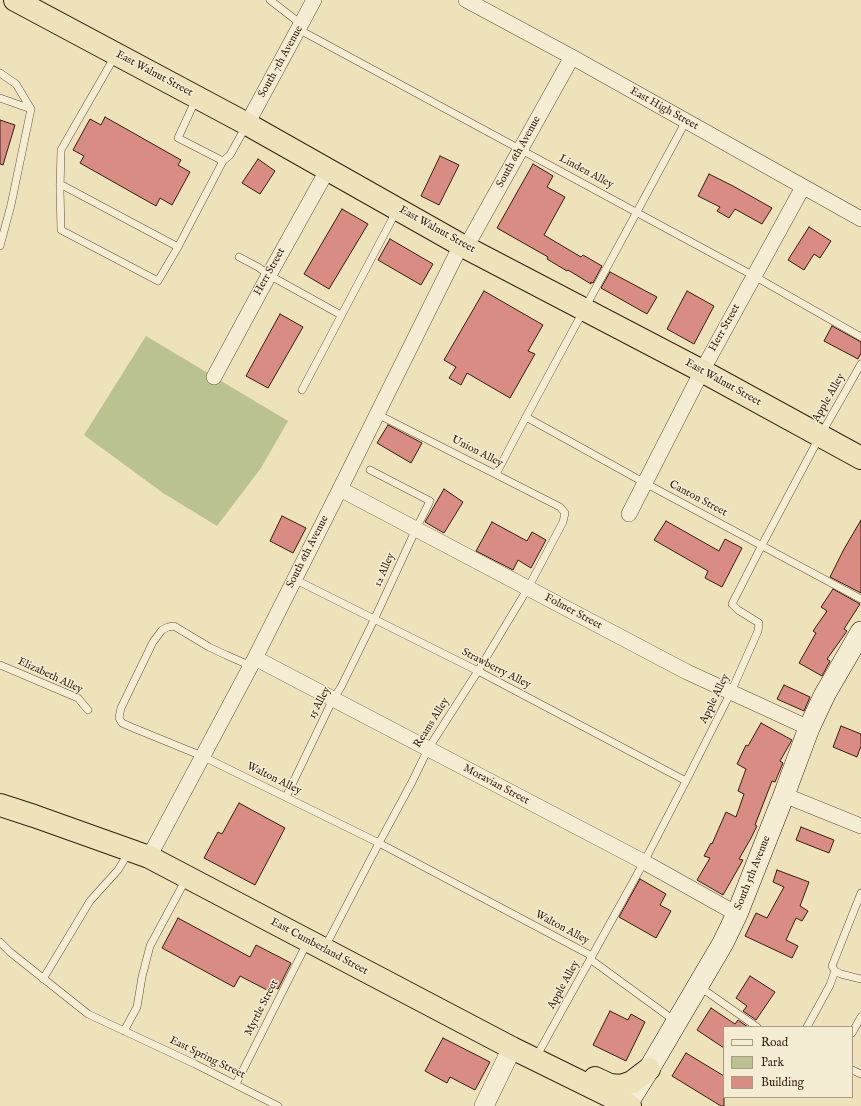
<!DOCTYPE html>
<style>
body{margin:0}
#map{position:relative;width:861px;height:1106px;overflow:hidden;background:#eee2bb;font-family:"IM FELL English",serif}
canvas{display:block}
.legend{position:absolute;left:723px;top:1026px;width:130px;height:72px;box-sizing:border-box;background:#f4ecd3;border:1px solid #a89a85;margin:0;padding:5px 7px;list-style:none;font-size:12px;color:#361f11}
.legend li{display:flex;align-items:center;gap:8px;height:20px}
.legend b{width:20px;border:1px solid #a89a85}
</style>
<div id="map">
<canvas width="861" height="1106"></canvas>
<ul class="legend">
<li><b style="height:5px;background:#f4ecd3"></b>Road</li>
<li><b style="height:11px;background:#bac390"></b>Park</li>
<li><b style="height:11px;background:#d98c84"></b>Building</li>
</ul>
</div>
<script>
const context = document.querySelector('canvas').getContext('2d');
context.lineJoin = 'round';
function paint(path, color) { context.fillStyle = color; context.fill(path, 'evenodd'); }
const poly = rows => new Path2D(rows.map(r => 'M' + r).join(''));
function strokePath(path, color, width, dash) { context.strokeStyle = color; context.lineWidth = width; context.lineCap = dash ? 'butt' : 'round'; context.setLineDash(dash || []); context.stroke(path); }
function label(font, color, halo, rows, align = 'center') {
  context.font = font + ' "IM FELL English",serif'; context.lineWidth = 3; context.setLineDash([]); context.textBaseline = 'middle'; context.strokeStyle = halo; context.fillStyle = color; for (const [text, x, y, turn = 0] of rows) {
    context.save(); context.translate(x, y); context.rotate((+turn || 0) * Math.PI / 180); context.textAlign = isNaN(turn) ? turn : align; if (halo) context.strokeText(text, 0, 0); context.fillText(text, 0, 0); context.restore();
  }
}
paint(poly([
 [146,336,288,421,261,468,217,526,163,493,84,435]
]), '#bac390');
const building = poly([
 [105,117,181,160,178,165,190,172,172,205,160,198,156,206,80,163,84,156,73,150,90,119,101,125,105,117],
 [0,120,15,125,3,165,0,164,0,120],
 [440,156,459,165,439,205,421,196,440,156],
 [258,159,275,171,260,194,242,183,258,159],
 [533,164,553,176,547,187,565,197,544,235,581,257,583,255,602,266,593,283,591,282,591,284,568,270,567,271,547,259,548,257,497,228,533,164],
 [709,174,733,186,772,208,762,224,735,209,729,218,717,211,720,207,698,196,709,174],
 [342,209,368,224,329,289,304,274,342,209],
 [809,227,831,241,820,258,814,254,804,270,788,260,809,227],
 [390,239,433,264,421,285,378,260,390,239],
 [610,272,657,297,647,314,601,288,610,272],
 [484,291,543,325,528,351,535,354,510,398,467,373,461,385,449,378,456,367,444,360,484,291],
 [687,291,714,306,694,344,667,329,687,291],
 [280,314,303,327,268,388,246,376,280,314],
 [832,326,861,342,861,353,858,359,824,341,832,326],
 [388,425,422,443,411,463,377,443,388,425],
 [444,489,463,502,444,533,425,522,444,489],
 [282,516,306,528,293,553,270,541,282,516],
 [861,520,861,593,830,577,844,549,861,520],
 [666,521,719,551,725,539,742,548,722,587,705,578,708,571,654,540,666,521],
 [492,522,527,541,532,532,546,540,531,568,518,560,513,570,476,551,492,522],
 [833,589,860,604,844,629,847,631,827,659,830,661,822,676,799,663,816,633,813,631,827,611,821,607,833,589],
 [784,685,810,697,804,711,777,699,784,685],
 [761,723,792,740,780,761,783,763,775,782,772,781,755,825,757,826,751,838,739,859,743,860,723,895,697,880,710,858,704,856,711,843,712,844,726,812,736,817,744,794,738,791,746,769,737,764,746,745,748,746,761,723],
 [841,726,861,734,861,746,857,757,833,747,841,726],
 [239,803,285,828,255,885,204,858,218,832,222,834,239,803],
 [801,827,834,840,829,853,796,840,801,827],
 [777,870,809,882,800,906,808,911,802,921,796,918,786,940,798,946,792,958,745,936,756,913,767,918,784,887,773,882,777,870],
 [640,879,666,894,660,905,671,911,656,938,619,917,640,879],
 [178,918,250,957,256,945,291,963,278,989,270,985,267,990,240,976,234,987,162,948,178,918],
 [750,976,775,992,756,1020,743,1011,747,1006,736,998,750,976],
 [711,1008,735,1024,738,1020,748,1027,724,1027,724,1048,697,1030,711,1008],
 [610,1011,628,1020,631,1014,645,1022,626,1061,593,1045,610,1011],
 [443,1038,490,1062,475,1090,450,1077,447,1083,425,1071,443,1038],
 [686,1053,724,1076,724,1106,721,1106,672,1076,686,1053]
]);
paint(building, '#d98c84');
strokePath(building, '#361f11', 1);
const service = poly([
 [270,0,301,24],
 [298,29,754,276,861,337],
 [115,56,61,150,60,190,61,230,158,281,178,247,223,161],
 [0,73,16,84,31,109],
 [0,98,31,109,11,205,0,246],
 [196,99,178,138,223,161,230,155,246,126],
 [60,184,178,247],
 [239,257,258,267,269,275,341,315],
 [302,390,397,210],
 [526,417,645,483,861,599],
 [496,474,526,417,686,121],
 [294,579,478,671,686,781],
 [0,665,78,698,88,710],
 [251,666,226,655,209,647,174,626,168,627,162,630,153,642,121,708,119,718,122,723,131,727,202,756,379,843,592,956],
 [286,797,333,699,341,687,374,620,416,529,430,501,370,470],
 [861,893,832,966,835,971,841,974,861,979],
 [0,942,10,952,88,1014,195,1064,278,1106],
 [325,947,379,843,412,782,428,749,478,671,528,588,563,522,565,513,560,507,377,414],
 [590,959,675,1021],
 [43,979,90,901,118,870,129,852],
 [700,987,757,1027],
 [807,1027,830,985,835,971],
 [124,1031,137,1007,142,977,150,946,186,879],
 [852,1033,861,1017],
 [540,1050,644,862,686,781,731,692,758,631,759,623,738,610,732,604,762,545,820,436,861,364],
 [852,1070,861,1074],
 [236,1084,307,943]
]);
const minor = poly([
 [466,0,572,57,861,219],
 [247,124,314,0],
 [466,247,572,57],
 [214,377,269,275,328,169],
 [340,489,687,672,809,728],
 [629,514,702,371,803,187],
 [255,658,644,862,737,914],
 [784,795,861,826],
 [149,857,255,658,340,489,461,245]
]);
const tertiary = poly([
 [484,1106,512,1048]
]);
const secondary = poly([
 [627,1104,649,1069,723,943,737,914,784,795,809,728,825,694,861,632]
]);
const trunk = poly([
 [15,0,247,124,461,245,702,371,861,458],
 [0,805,34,816,149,857,512,1048,630,1106],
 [595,1078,610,1085,621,1086,632,1082,649,1069]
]);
strokePath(service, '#64503c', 8);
strokePath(minor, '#64503c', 16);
strokePath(tertiary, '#64503c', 20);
strokePath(secondary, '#361f11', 22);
strokePath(trunk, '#361f11', 24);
strokePath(service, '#f4ecd3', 7);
strokePath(minor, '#f4ecd3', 15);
strokePath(tertiary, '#f4ecd3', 19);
strokePath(secondary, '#f4ecd3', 21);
strokePath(trunk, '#eee2bb', 22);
label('11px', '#361f11', '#f4ecd3', [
 ["South 7th Avenue",281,62,-61],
 ["East Walnut Street",154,74,28],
 ["East High Street",664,109,29],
 ["South 6th Avenue",519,152,-61],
 ["Linden Alley",586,172,28],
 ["East Walnut Street",437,230,29],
 ["Herr Street",270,272,-61],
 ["Herr Street",725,328,-61],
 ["East Walnut Street",723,383,29],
 ["Apple Alley",829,398,-60],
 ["Union Alley",477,452,27],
 ["Canton Street",698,499,28],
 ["South 6th Avenue",308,552,-63],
 ["12 Alley",385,570,-66],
 ["Folmer Street",573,612,28],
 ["Strawberry Alley",496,669,27],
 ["Elizabeth Alley",50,676,25],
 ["Apple Alley",715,699,-64],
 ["15 Alley",320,703,-62],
 ["Reams Alley",432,723,-58],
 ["Walton Alley",274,779,26],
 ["Moravian Street",496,785,28],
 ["South 5th Avenue",753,873,-68],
 ["Walton Alley",562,928,28],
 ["East Cumberland Street",319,947,28],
 ["Apple Alley",564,985,-61],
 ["Myrtle Street",262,1008,-63],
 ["East Spring Street",207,1058,26]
]);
</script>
